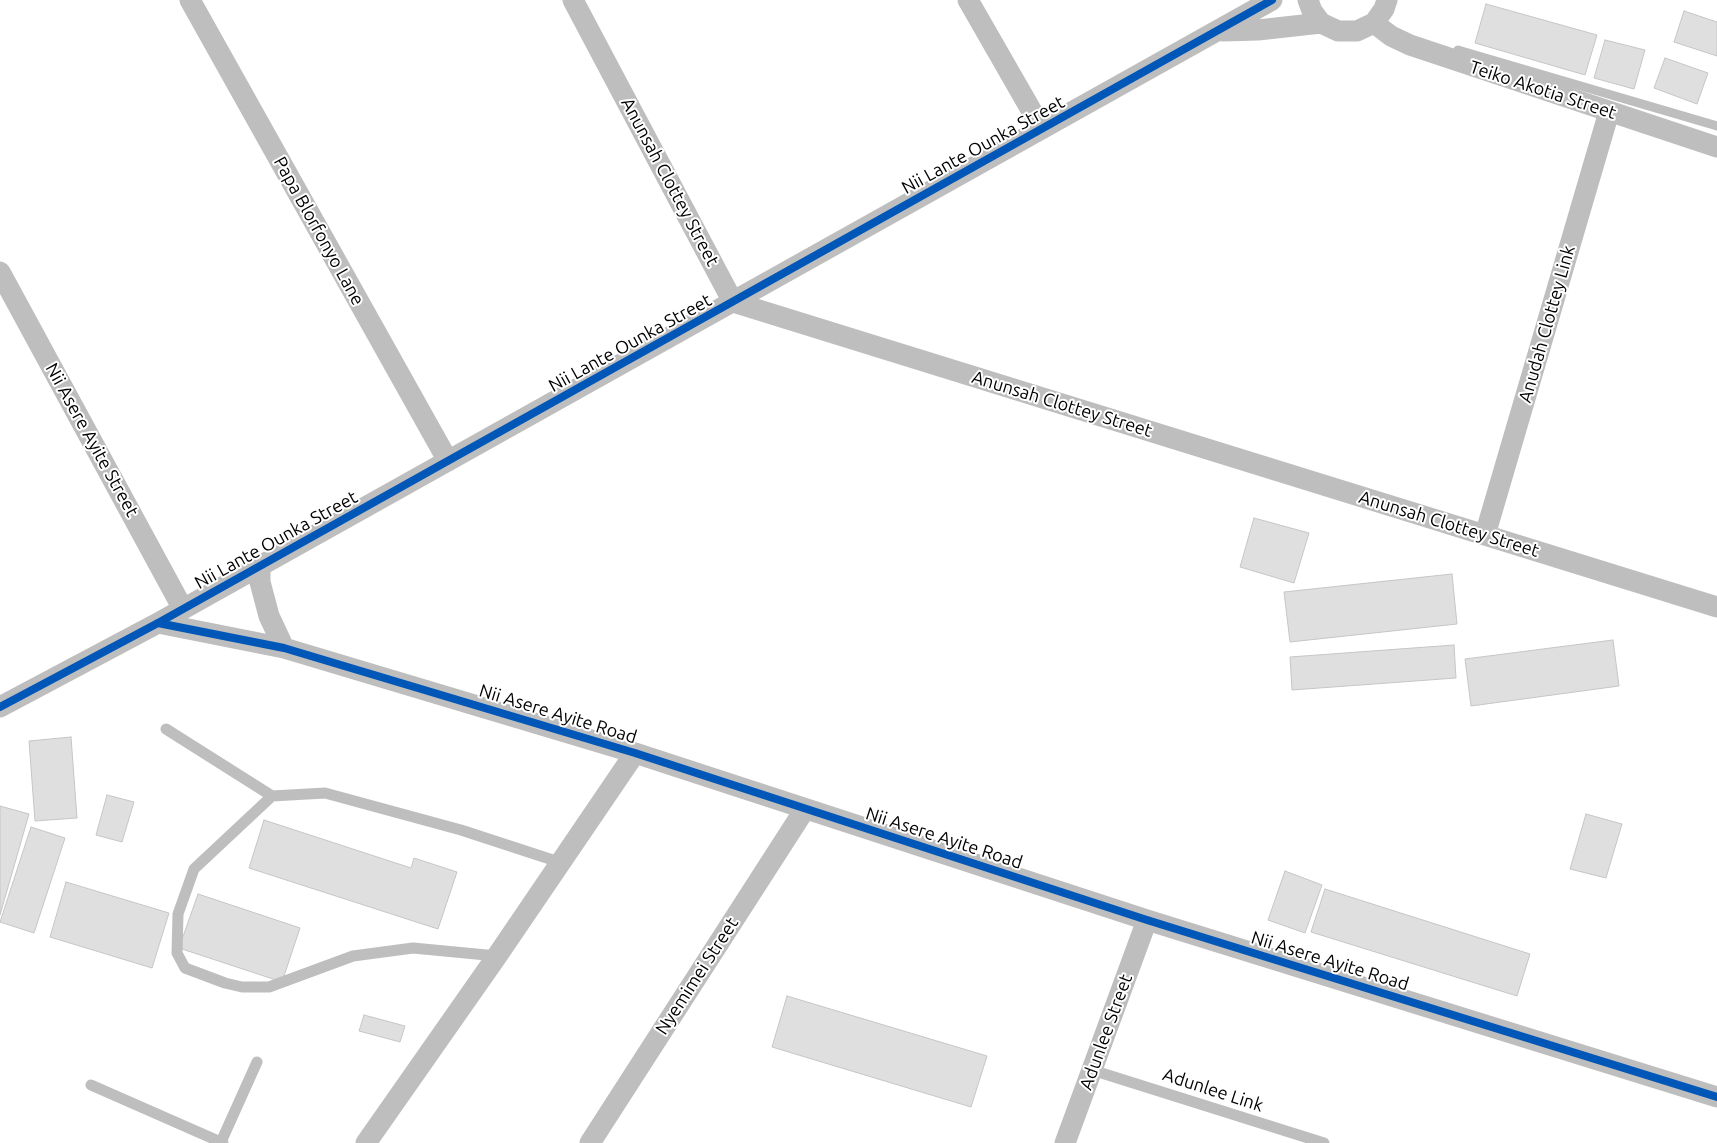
<!DOCTYPE html>
<style>
body{margin:0}
canvas{display:block;background:#fff}
</style>
<canvas width="1717" height="1143"></canvas>
<script>
const context = document.querySelector('canvas').getContext('2d');
context.lineJoin = 'round';
const poly = rows => new Path2D(rows.map(r => 'M' + r).join(''));
function strokePath(path, color, width, dash) { context.strokeStyle = color; context.lineWidth = width; context.lineCap = dash ? 'butt' : 'round'; context.setLineDash(dash || []); context.stroke(path); }
function paint(path, color) { context.fillStyle = color; context.fill(path, 'evenodd'); }
function label(font, color, halo, rows, align = 'center') {
  context.font = font + ' Ubuntu,sans-serif'; context.lineWidth = 4; context.setLineDash([]); context.textBaseline = 'middle'; context.strokeStyle = halo; context.fillStyle = color; for (const [text, x, y, turn = 0] of rows) {
    context.save(); context.translate(x, y); context.rotate((+turn || 0) * Math.PI / 180); context.textAlign = isNaN(turn) ? turn : align; if (halo) context.strokeText(text, 0, 0); context.fillText(text, 0, 0); context.restore();
  }
}
strokePath(poly([
 [1458,50,1717,126]
]), '#bebebe', 9);
const building = poly([
 [1486,4,1597,35,1585,75,1475,43,1486,4],
 [1684,11,1717,22,1717,56,1674,42,1684,11],
 [1605,40,1645,50,1634,89,1594,78,1605,40],
 [1665,58,1708,73,1697,104,1654,88,1665,58],
 [1254,518,1309,533,1294,583,1240,567,1254,518],
 [1452,574,1457,624,1290,642,1284,592,1452,574],
 [1613,640,1619,686,1471,706,1465,659,1613,640],
 [1454,645,1456,678,1292,690,1290,657,1454,645],
 [71,737,77,818,35,821,29,741,71,737],
 [107,795,134,802,122,842,96,835,107,795],
 [0,806,29,814,0,915,0,806],
 [1586,814,1622,824,1606,878,1570,869,1586,814],
 [264,820,411,868,414,858,457,872,438,929,249,868,264,820],
 [31,827,65,838,34,933,0,922,31,827],
 [1285,871,1322,885,1305,933,1268,920,1285,871],
 [66,882,169,913,152,968,50,937,66,882],
 [1325,889,1530,954,1517,996,1311,932,1325,889],
 [198,894,300,928,282,982,179,948,198,894],
 [787,996,987,1056,971,1107,772,1047,787,996],
 [364,1015,405,1026,400,1042,359,1031,364,1015]
]);
paint(building, '#dfdfdf');
strokePath(building, '#c6c6c6', 1);
strokePath(poly([
 [166,729,272,796,325,793,461,830,559,862],
 [272,796,194,869,178,914,177,953,185,968,225,983,242,987,269,987,353,956,413,948,497,956],
 [1092,1070,1324,1143],
 [91,1085,223,1143],
 [221,1142,257,1062]
]), '#bebebe', 11);
strokePath(poly([
 [190,0,448,461],
 [573,0,733,302,1717,607],
 [968,0,1042,129],
 [1308,0,1312,11,1321,23,1338,31,1357,31,1374,23,1384,9,1387,0],
 [1374,23,1391,36,1410,45,1717,147],
 [1223,31,1258,30,1321,23],
 [0,272,183,609],
 [1485,535,1609,112],
 [260,566,260,582,269,616,284,648],
 [158,623,284,648,635,753,1147,920,1717,1097],
 [0,707,158,623,1272,0],
 [366,1143,497,956,635,753],
 [590,1143,805,809],
 [1065,1143,1147,920]
]), '#bebebe', 21);
strokePath(poly([
 [158,623,284,648,635,753,1147,920,1717,1097],
 [0,707,158,623,1272,0]
]), '#0057b8', 8);
label('18px', '#000', '#fff', [
 ["Teiko Akotia Street",1543,90,18],
 ["Nii Lante Ounka Street",983,145,-29],
 ["Anunsah Clottey Street",670,182,62],
 ["Papa Blorfonyo Lane",319,231,61],
 ["Anudah Clottey Link",1547,324,-74],
 ["Nii Lante Ounka Street",630,343,-29],
 ["Anunsah Clottey Street",1062,404,17],
 ["Nii Asere Ayite Street",92,440,61],
 ["Anunsah Clottey Street",1449,524,17],
 ["Nii Lante Ounka Street",276,540,-29],
 ["Nii Asere Ayite Road",558,714,17],
 ["Nii Asere Ayite Road",944,838,18],
 ["Nii Asere Ayite Road",1330,961,17],
 ["Nyemimei Street",697,976,-57],
 ["Adunlee Street",1106,1032,-70],
 ["Adunlee Link",1213,1090,18]
]);
</script>
